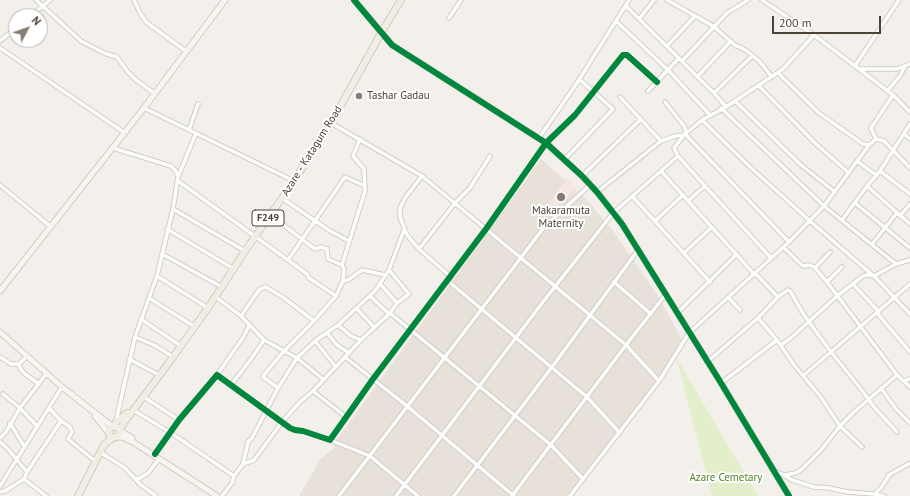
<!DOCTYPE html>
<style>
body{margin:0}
#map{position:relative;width:910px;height:496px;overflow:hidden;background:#f3f0ec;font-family:"PT Sans",sans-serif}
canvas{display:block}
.north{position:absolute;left:8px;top:8px;width:40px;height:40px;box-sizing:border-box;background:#fff;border:1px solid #b7b3af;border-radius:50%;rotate:49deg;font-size:11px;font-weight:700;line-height:16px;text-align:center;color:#4a4137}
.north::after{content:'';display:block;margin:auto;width:14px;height:18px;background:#857e76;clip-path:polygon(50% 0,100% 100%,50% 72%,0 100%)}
.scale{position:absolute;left:772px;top:16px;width:109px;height:18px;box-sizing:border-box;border:2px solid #4a4137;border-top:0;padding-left:5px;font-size:12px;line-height:14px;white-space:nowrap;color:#4a4137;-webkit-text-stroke:3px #fff;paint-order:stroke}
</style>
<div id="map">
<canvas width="910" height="496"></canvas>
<div class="north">N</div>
<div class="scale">200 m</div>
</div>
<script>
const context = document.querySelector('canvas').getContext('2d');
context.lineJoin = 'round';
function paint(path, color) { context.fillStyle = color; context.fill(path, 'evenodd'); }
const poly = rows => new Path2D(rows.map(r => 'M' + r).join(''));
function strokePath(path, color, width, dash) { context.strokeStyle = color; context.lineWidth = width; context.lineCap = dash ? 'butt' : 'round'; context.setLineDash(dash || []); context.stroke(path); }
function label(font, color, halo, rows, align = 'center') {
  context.font = font + ' "PT Sans",sans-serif'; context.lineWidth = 4; context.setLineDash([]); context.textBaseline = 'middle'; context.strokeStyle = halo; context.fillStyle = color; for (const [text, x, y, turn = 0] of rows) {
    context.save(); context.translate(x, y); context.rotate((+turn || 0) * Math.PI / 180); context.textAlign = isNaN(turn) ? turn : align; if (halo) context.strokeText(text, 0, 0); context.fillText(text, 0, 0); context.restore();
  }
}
paint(poly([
 [541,159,587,200,614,232,658,296,685,345,570,496,299,496,320,460,335,447,333,445]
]), '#e7e1d9');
paint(poly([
 [568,178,578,187,552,212,546,207]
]), '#f5e6e3');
paint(poly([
 [676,357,758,496,712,496]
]), '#e3eecb');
const street = poly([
 [36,0,81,41,104,53,117,57,127,71,136,80,154,93],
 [134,0,140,13,146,22,187,52],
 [667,0,713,26,736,46,740,47,747,51,760,62,772,77],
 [762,0,814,35,859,69,893,95,910,112],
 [626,6,714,93,726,107],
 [31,16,50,0],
 [449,18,461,0],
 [639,19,654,0],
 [616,21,668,70,710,115],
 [0,41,16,28],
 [667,46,695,16],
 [0,48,125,133],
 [682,61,727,13,748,0],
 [855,66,899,0],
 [859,69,897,69,910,64],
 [778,73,819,113,863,144,869,145,876,139,884,141,910,168],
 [698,76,731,41],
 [759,86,815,143,849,173],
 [648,91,679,58],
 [887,91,900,76,905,66],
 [714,93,752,56],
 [620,97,661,141],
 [735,101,801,165,835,192],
 [665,102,684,126,686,130,685,134],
 [144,108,294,181],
 [721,108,824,206,896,264],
 [702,120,749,166,810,221,876,278,910,314],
 [331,123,422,176,626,345,659,381],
 [189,130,198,104],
 [685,134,789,242],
 [904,134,910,139],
 [539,138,577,83,629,0],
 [876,139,871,128,893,95],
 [113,148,171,166,176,171,178,177],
 [564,160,613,109,579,79],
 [857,161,876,175],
 [661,171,754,274,758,276,777,296,779,296,788,290,790,291,804,315,831,352,861,389,874,407,897,432],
 [880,171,910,194],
 [422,176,405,198,400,208,400,217,407,235,419,249,451,277],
 [582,176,641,119],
 [178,181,288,260,307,274,309,278,336,296],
 [0,185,51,227],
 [867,186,910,224],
 [597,192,661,141,675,136,684,135],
 [632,196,710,282],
 [282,198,330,231,349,241],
 [688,201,705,186],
 [855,203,910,248],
 [173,209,245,251],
 [270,215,315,249,321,247,327,249,328,259,342,265],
 [900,216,910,204],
 [842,220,867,186,880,171,910,124],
 [655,221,683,195],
 [167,229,234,269],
 [872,244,897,213],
 [783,247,803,266,810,265,815,268,827,282,897,375,910,387],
 [419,249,455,203,470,188,490,156],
 [684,253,712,227],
 [162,254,222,287],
 [771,258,705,186,678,156,674,148,684,135,702,120,726,107,783,69,814,35],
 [288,260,345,177,363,185],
 [815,268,830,252],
 [389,270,409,294,397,303],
 [157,276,208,308],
 [343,281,348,280,362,270,385,275],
 [448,281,587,397,619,432],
 [614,282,651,314],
 [827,282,842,267],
 [853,284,879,312],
 [370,296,389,314],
 [216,297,241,316,264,340,297,358,324,380],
 [728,297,740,310],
 [149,298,195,327],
 [356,308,374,327],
 [678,312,737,254],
 [390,313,551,445,583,479],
 [877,313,910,352],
 [241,316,259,290,262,288,266,287,284,298,314,321],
 [758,318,777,340,794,365,820,396,840,426,862,447],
 [141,319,181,346],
 [338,325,351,336,361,340],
 [327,333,337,345,349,353],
 [135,337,156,346,173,357],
 [315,341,336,367],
 [781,345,792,337,837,296,863,276,867,275,874,276,896,264,910,260],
 [0,357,11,364,19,364,27,356],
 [345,357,407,406,514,496],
 [129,359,159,375],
 [707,362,758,318,778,297],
 [19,364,20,368,25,374,39,384],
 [217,375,244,336,249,326],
 [804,375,910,284],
 [904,381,910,379],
 [721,383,777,340],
 [231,385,251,359,264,340],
 [278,388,263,377,263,376,284,351,314,321,336,296,343,281,344,269,342,265,365,191,364,169,353,156,360,139],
 [881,388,896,409,910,423],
 [313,391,346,417],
 [3,394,20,408,37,426],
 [144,397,179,420],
 [49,408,60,420,70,427,72,432,68,439,95,461],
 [133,410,171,433,234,476],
 [116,421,135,337,157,276,173,209,178,177,196,133],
 [10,423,24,446],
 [0,438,6,432,20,408,47,373],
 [330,440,370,456,418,496],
 [0,442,8,449,27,472,24,479,5,491,0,492],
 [100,452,125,468,141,485,156,496],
 [155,454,179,420,217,375,290,428,295,430,303,431,330,440,373,379,486,229,546,143,575,115,623,55,627,55,657,82],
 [243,464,254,460,282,422,300,402,313,391,361,340,390,313,397,303,380,284],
 [775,471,784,475,796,473,802,469,821,450,840,426,854,412,897,375],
 [27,472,61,421],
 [784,475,792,480,814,487,829,488,848,492,874,494,884,496],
 [24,479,46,496],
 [136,479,140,478,148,473,159,459],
 [0,486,62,387],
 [874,494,881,488,889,475,910,463],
 [222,496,232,483,234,476,243,464,248,442,252,438,278,388,297,358,315,341,338,325,375,291,389,270,404,230],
 [339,496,545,226,590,185],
 [396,496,546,298,613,213,678,156],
 [454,496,552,367,638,250],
 [512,496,626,345,666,294],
 [570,496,659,381,689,333,789,242,824,206,869,145]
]);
const secondary = poly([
 [354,0,392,45,546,143,582,176,597,192,622,224,721,383,789,496],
 [0,291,144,108,225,0],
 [0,332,62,387,113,427],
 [95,416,108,432],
 [119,431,124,433,132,438],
 [116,437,122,437,133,442,217,496]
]);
const primary = poly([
 '108.5 432a5.5 5.5 0 1 1 11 0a5.5 5.5 0 1 1-11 0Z',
 [114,427,116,422,127,413],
 [119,431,125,421,168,364,208,308,245,251,294,181,331,123,384,28,401,0],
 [78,496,104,445,110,440,115,437]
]);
strokePath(street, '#d1cec9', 5.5);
strokePath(secondary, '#d4cec4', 7);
strokePath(primary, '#d6cbb8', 8);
strokePath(street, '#fdfdfc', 3.5);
strokePath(secondary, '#f7f5f0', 5);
strokePath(primary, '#f2ede4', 6);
strokePath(poly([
 [354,0,392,45,546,143,582,176,597,192,622,224,721,383,789,496],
 [155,454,179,420,217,375,290,428,295,430,303,431,330,440,373,379,486,229,546,143,575,115,623,55,627,55,657,82]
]), '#00873e', 6);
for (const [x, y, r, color] of [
 [359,96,4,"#857e76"],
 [561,197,5,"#857e76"]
]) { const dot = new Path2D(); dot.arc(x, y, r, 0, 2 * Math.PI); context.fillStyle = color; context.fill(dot); strokePath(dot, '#fff', 1.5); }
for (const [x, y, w] of [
 [268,218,32]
]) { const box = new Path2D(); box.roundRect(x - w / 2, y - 8, w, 16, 3); context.fillStyle = '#fff'; context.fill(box); strokePath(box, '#4a4137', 1); }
label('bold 10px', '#4a4137', null, [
 ["F249",268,218]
]);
label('11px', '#4a4137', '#fff', [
 ["Tashar Gadau",367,96],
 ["Makaramuta",561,211,"center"],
 ["Maternity",561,224,"center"]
], 'left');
label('11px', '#4a4137', '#fff', [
 ["Azare - Katagum Road",312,151,-58]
]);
label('11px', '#508125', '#fff', [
 ["Azare Cemetary",726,478]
]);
</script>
